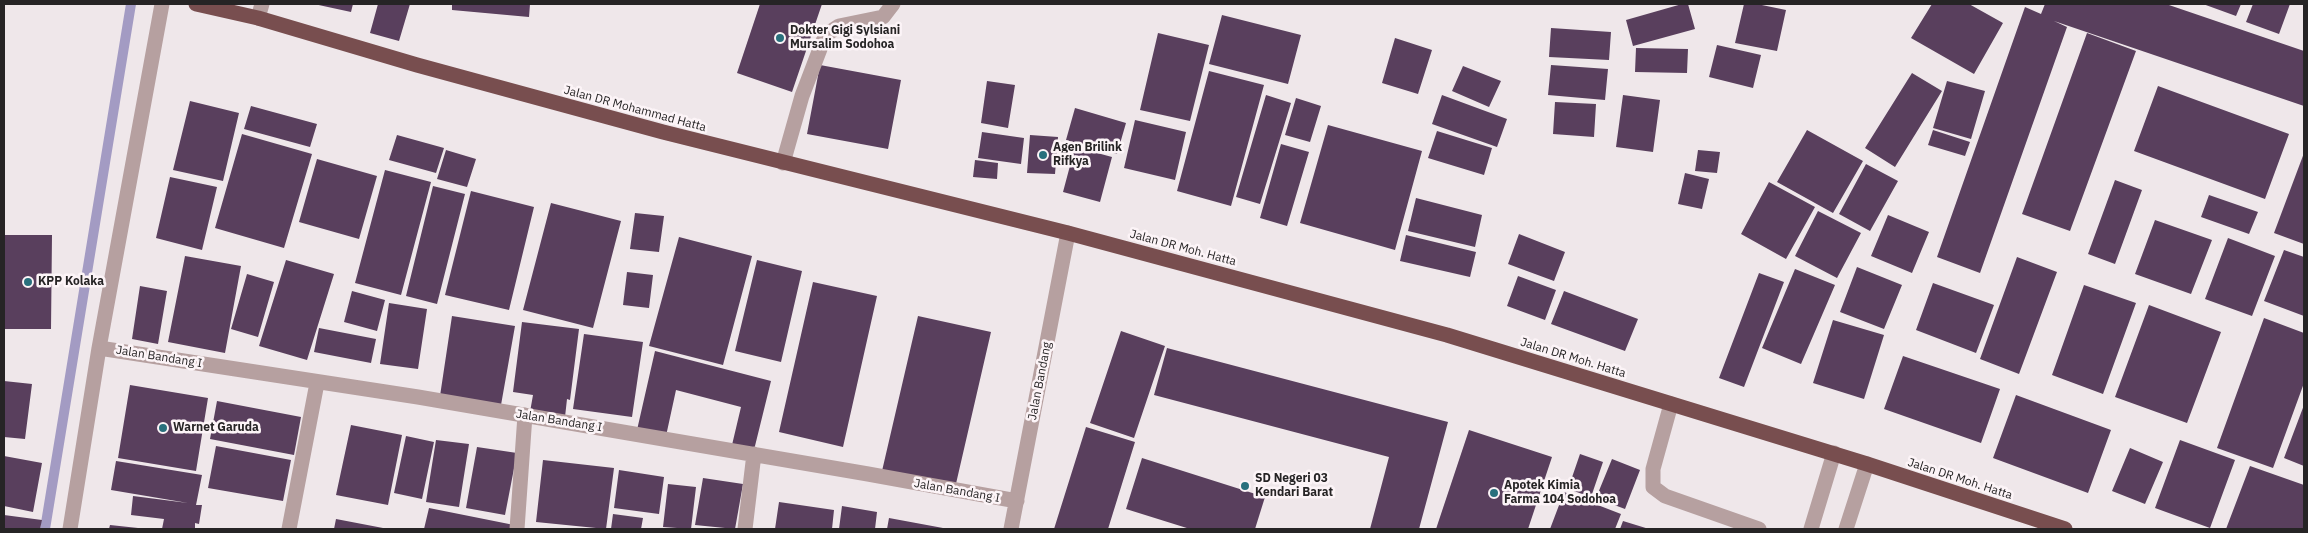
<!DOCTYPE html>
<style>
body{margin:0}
#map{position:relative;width:2308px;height:533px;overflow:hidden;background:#efe7ea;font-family:"IBM Plex Sans",sans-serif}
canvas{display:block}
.frame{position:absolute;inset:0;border:5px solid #262425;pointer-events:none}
</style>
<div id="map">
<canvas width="2308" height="533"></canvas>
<div class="frame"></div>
</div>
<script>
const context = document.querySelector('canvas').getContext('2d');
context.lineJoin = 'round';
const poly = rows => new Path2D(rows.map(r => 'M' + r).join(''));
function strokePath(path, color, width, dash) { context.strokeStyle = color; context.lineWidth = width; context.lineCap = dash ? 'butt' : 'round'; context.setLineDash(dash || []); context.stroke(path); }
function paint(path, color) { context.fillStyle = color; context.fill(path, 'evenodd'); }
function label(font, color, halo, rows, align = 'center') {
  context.font = font + ' "IBM Plex Sans",sans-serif'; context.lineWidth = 5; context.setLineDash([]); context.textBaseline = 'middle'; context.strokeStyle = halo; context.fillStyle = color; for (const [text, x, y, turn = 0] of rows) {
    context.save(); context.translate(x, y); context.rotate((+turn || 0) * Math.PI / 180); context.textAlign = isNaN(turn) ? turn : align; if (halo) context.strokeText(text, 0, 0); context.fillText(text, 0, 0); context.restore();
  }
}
strokePath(poly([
 [45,529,131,4]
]), '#a39bc3', 10);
paint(poly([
 [314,4,353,4,351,12],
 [378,4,410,4,399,41,370,33],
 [452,4,530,4,529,17,452,10],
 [760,4,822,4,792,92,737,73],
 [1682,4,1688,4,1695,29,1633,46,1626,20],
 [1744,4,1757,4,1786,10,1777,51,1735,43],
 [1932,4,1969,4,2003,23,1974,74,1911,38],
 [2045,4,2166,4,2304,51,2304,106,2054,21,2067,27,1980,273,1937,257,2025,7,2041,14],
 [2203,4,2241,4,2236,16],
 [2253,4,2290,4,2279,34,2246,22],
 [1222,15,1301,35,1288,84,1209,64],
 [1551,28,1611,32,1609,60,1549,57],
 [1158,33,1209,45,1190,121,1140,110],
 [2087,33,2136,51,2070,231,2022,214],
 [1395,38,1432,50,1418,94,1382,83],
 [1717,45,1761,55,1753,88,1709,77],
 [1636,48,1688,49,1687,73,1635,72],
 [820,65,901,80,888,149,807,134],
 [1551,65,1608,69,1605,100,1548,95],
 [1463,66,1501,81,1489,107,1452,91],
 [1209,71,1264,85,1231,206,1177,191],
 [1912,73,1942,91,1895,167,1865,148],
 [987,81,1015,85,1008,128,981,123],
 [1947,81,1985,91,1971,139,1933,128],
 [2158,86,2289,134,2265,199,2134,151],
 [1266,95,1291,103,1260,204,1236,197],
 [1442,95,1507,119,1497,147,1432,124],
 [1623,95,1660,100,1653,152,1616,147],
 [1296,98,1321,106,1310,142,1285,135],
 [190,101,239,113,223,181,173,170],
 [1555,102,1596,104,1594,137,1553,134],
 [251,106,317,124,310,147,244,129],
 [1075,108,1126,123,1117,154,1066,140],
 [1135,120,1186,132,1175,180,1124,168],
 [1328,125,1422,151,1395,250,1300,223],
 [1807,130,1863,161,1833,213,1777,182],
 [1933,130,1970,142,1965,156,1928,145],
 [1437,131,1492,148,1484,175,1428,158],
 [982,132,1024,138,1021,164,978,158],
 [242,134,312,154,284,248,215,228],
 [397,135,444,148,436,173,389,160],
 [1030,135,1058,137,1055,174,1027,173],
 [1281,144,1309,152,1287,226,1260,218],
 [1075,147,1112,157,1100,202,1063,192],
 [446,150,476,159,467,187,437,179],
 [1698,150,1720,152,1717,173,1695,171],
 [2304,153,2304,244,2274,233],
 [317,159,377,176,359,239,299,222],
 [975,160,998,163,997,179,973,177],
 [1866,164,1898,181,1870,231,1839,214],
 [385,170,431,182,401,295,355,283],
 [1685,173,1709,179,1702,209,1678,204],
 [170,177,217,187,202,250,156,238],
 [2115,180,2142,190,2115,264,2088,254],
 [1769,182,1815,207,1786,259,1741,234],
 [433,186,465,194,437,304,406,296],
 [471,191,534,207,509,310,445,295],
 [2209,195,2258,212,2249,234,2201,217],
 [1416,198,1482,215,1475,247,1408,231],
 [551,203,621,221,593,328,523,310],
 [1818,211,1861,233,1837,278,1795,256],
 [635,213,664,216,659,252,630,249],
 [1888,215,1929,232,1912,273,1871,256],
 [2155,220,2212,240,2191,294,2135,274],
 [1519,234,1565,252,1554,281,1508,264],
 [4,235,52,235,51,329,4,329],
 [1406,235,1476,252,1470,277,1400,261],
 [679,237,752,256,723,365,649,346],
 [2228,238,2275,256,2252,316,2205,299],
 [2284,250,2304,257,2304,316,2264,301],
 [185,256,241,266,225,353,168,342],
 [2017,257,2057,272,2019,374,1980,359],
 [286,260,334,274,307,360,259,346],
 [757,260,802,271,781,362,735,351],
 [1857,267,1902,285,1884,329,1840,312],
 [1795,269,1835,285,1801,364,1762,348],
 [627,272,653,275,649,308,623,305],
 [1759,273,1784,282,1744,387,1719,378],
 [247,274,274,282,258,337,231,329],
 [1518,276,1556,290,1545,320,1507,306],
 [813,282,877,296,843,447,779,432],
 [1933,283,1994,305,1976,353,1916,330],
 [2084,285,2136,303,2103,394,2052,375],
 [140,286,167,291,158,344,132,339],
 [352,291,385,300,377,331,344,322],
 [1564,291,1638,319,1625,351,1551,324],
 [389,303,427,309,418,369,380,364],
 [2149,305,2221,332,2187,423,2115,397],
 [452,316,515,326,501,405,440,396],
 [918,316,991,332,955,488,882,471],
 [2264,318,2304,333,2304,383,2273,468,2217,448],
 [1833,320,1884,335,1864,399,1813,383],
 [522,322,579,329,570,400,567,399,565,417,530,412,533,395,513,392],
 [319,328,376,339,371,363,314,352],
 [1121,331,1165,346,1134,438,1090,423],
 [584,334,643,342,632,417,573,409],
 [1167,348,1448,422,1419,529,1370,529,1389,457,1154,395],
 [655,351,771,381,754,450,732,445,741,407,676,390,666,436,637,430],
 [1903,356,2000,389,1981,443,1884,409],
 [4,381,32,384,25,439,4,437],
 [130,385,208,398,196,471,118,458],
 [2016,395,2111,430,2088,493,1993,458],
 [217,401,301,417,294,455,210,439],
 [2304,405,2304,466,2284,458],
 [351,425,402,435,388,505,336,495],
 [1086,427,1135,442,1108,529,1054,529],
 [1469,430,1552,457,1528,529,1436,529],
 [406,436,434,442,422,499,394,493],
 [436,440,469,444,459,507,426,502],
 [2180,440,2235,460,2210,528,2155,508],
 [216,446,291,460,283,501,208,488],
 [477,447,517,453,505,515,466,508],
 [2130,448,2163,462,2145,504,2112,491],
 [1580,454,1603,462,1591,497,1568,489],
 [4,456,42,463,33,512,4,506],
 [1142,458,1265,497,1255,529,1190,529,1126,509],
 [1612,459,1640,470,1625,509,1596,498],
 [543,460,614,468,606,529,536,522],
 [116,461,202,475,196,505,202,505,199,524,195,523,195,529,162,529,164,519,131,515,133,496,188,503,111,490],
 [2250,466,2304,485,2304,529,2226,529],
 [619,470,664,477,659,514,614,508],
 [703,478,743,484,735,529,695,525],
 [668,484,696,487,691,529,663,527],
 [1564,492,1621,514,1615,529,1550,529],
 [779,502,834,510,832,529,775,529],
 [842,506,877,512,875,529,839,529],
 [429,508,514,525,513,529,424,529],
 [613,514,643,518,641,529,611,529],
 [4,515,42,520,40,529,4,529],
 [889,518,943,528,943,529,887,529],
 [336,519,383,528,383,529,334,529],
 [1623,521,1649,529,1620,529],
 [110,525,138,528,138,529,109,529]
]), '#593f5d');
strokePath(poly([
 [1671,404,1653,469,1653,487,1665,496,1759,529],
 [1811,529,1834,453],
 [1846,529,1867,464]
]), '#b6a0a0', 15);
strokePath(poly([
 [258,18,262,4],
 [783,163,802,96,823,41,830,32,839,26,883,17,893,4],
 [99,348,418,397,868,474,1017,501],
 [70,529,99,348,162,4],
 [289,529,317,383],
 [517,529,525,415],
 [745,529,754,454],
 [1011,529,1068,233]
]), '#b6a0a0', 15);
strokePath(poly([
 [196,4,258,18,417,65,663,132,1068,233,1447,335,1867,464,2065,529]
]), '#784e4f', 15);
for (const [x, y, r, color] of [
 [780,38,5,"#29707d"],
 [1043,155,5,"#29707d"],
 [28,282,5,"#29707d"],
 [163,428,5,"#29707d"],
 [1245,486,5,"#29707d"],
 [1494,493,5,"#29707d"]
]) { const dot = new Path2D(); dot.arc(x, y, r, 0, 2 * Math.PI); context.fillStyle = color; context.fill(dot); strokePath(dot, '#fcf4f7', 2); }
label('bold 12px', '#262425', '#fcf4f7', [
 ["Dokter Gigi Sylsiani",790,31],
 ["Mursalim Sodohoa",790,45],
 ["Agen Brilink",1053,148],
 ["Rifkya",1053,162],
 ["KPP Kolaka",38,282],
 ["Warnet Garuda",173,428],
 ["SD Negeri 03",1255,479],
 ["Kendari Barat",1255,493],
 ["Apotek Kimia",1504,486],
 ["Farma 104 Sodohoa",1504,500]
], 'left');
label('12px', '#262425', '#fcf4f7', [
 ["Jalan DR Mohammad Hatta",635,109,15],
 ["Jalan DR Moh. Hatta",1183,248,15],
 ["Jalan Bandang I",159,357,9],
 ["Jalan DR Moh. Hatta",1573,358,17],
 ["Jalan Bandang",1040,381,-79],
 ["Jalan Bandang I",559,421,9],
 ["Jalan DR Moh. Hatta",1960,479,18],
 ["Jalan Bandang I",957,491,10]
]);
</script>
